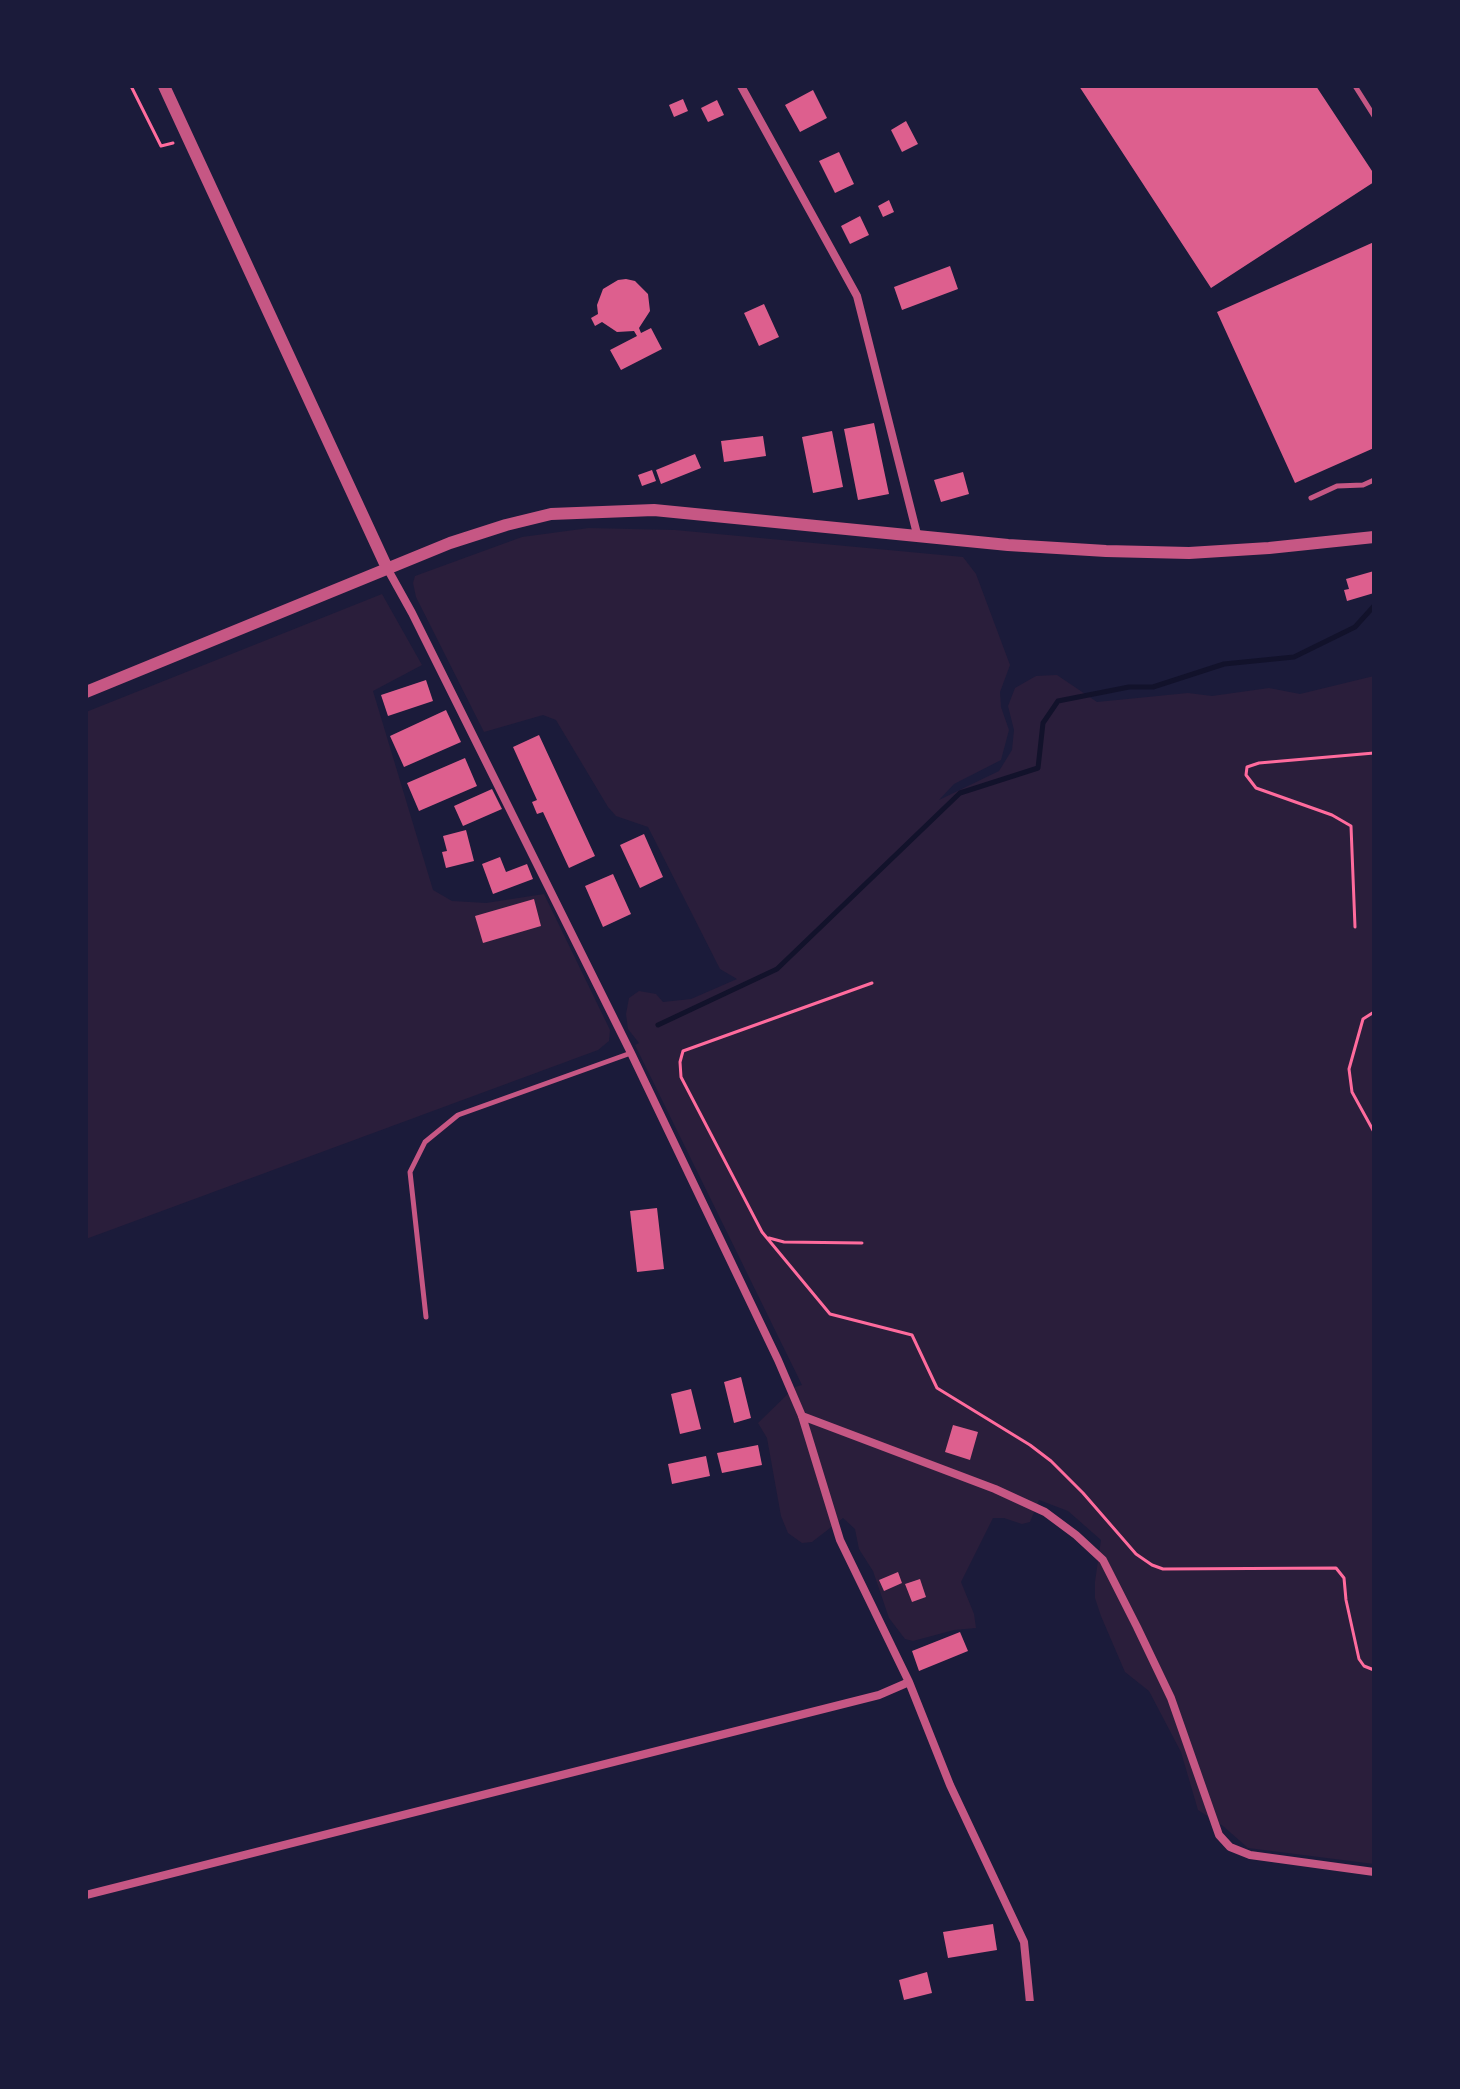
<!DOCTYPE html>
<style>
body{margin:0}
#map{position:relative;width:1460px;height:2089px;overflow:hidden;background:#1b1b3a;font-family:Commissioner,sans-serif}
canvas{display:block}
.frame{position:absolute;inset:0;border:88px solid #1b1b3a;pointer-events:none}
</style>
<div id="map">
<canvas width="1460" height="2089"></canvas>
<div class="frame"></div>
</div>
<script>
const context = document.querySelector('canvas').getContext('2d');
context.lineJoin = 'round';
function paint(path, color) { context.fillStyle = color; context.fill(path, 'evenodd'); }
const poly = rows => new Path2D(rows.map(r => 'M' + r).join(''));
function strokePath(path, color, width, dash) { context.strokeStyle = color; context.lineWidth = width; context.lineCap = dash ? 'butt' : 'round'; context.setLineDash(dash || []); context.stroke(path); }
paint(poly([
 [589,528,675,530,963,557,976,574,1010,665,1000,692,1001,707,1009,730,1001,760,954,784,939,800,999,771,1012,750,1014,730,1008,706,1015,688,1036,676,1057,675,1097,702,1188,693,1212,696,1269,688,1300,694,1374,676,1374,1864,1248,1848,1223,1826,1198,1810,1181,1752,1149,1691,1125,1672,1101,1616,1095,1598,1095,1582,1101,1540,1068,1511,1039,1500,1030,1522,1022,1524,1004,1518,993,1518,961,1582,974,1614,976,1628,954,1630,913,1641,905,1639,889,1618,873,1571,859,1549,855,1529,843,1518,812,1542,802,1543,788,1533,781,1516,767,1438,758,1423,795,1387,802,1385,635,1045,639,1043,628,1029,626,1014,629,998,639,991,656,994,663,1002,691,999,737,979,720,969,648,827,616,816,608,807,556,720,543,715,484,732,416,597,413,583,415,576,522,537],
 [382,594,422,665,373,691,433,890,452,901,486,903,544,894,610,1030,609,1041,598,1050,86,1239,86,712]
]), '#2a1e3b');
strokePath(poly([
 [658,1025,777,969,960,793,1038,768,1043,723,1058,701,1129,687,1153,687,1224,664,1294,657,1355,627,1374,606]
]), '#12122b', 5);
paint(poly([
 [1079,86,1316,86,1374,174,1374,182,1211,288],
 [813,90,827,118,800,132,785,105],
 [683,99,688,111,674,117,669,105],
 [717,100,724,115,708,122,701,108],
 [906,121,918,144,902,152,891,130],
 [839,152,854,184,835,193,819,161],
 [889,200,894,212,883,217,878,206],
 [860,216,869,235,850,244,841,226],
 [1374,242,1374,448,1295,483,1217,312],
 [950,266,958,289,902,310,894,287],
 [626,279,635,281,648,294,650,311,639,328,641,333,651,328,662,349,621,370,610,350,637,336,634,331,617,332,602,322,595,326,591,318,598,314,597,305,603,289,618,280],
 [764,304,779,337,759,346,744,313],
 [874,423,889,494,858,500,844,429],
 [832,431,843,487,813,493,802,437],
 [763,436,766,456,724,462,721,441],
 [695,454,701,468,661,484,656,470],
 [652,470,656,481,642,486,638,475],
 [963,472,969,494,941,502,934,480],
 [1374,571,1374,593,1347,601,1344,590,1349,589,1346,579],
 [426,680,433,701,388,716,381,695],
 [446,710,461,742,404,767,390,736],
 [539,735,595,856,569,868,543,812,537,814,532,802,537,800,513,747],
 [465,758,477,786,419,811,407,783],
 [492,789,502,809,463,826,454,806],
 [466,830,474,861,446,868,442,852,447,851,443,836],
 [644,834,663,877,640,888,620,845],
 [500,857,506,872,527,864,533,879,493,894,482,864],
 [613,874,631,914,603,927,585,886],
 [534,899,541,926,483,943,475,916],
 [657,1208,664,1269,637,1272,630,1211],
 [741,1377,751,1418,734,1423,724,1382],
 [691,1389,701,1429,680,1434,671,1394],
 [953,1425,978,1432,970,1460,945,1452],
 [758,1445,762,1465,722,1473,717,1453],
 [706,1456,710,1476,672,1484,668,1464],
 [898,1572,902,1583,884,1591,879,1580],
 [920,1579,926,1597,912,1602,905,1584],
 [960,1632,968,1651,919,1671,912,1651],
 [993,1924,997,1950,948,1958,943,1932],
 [927,1972,932,1993,904,2000,899,1980]
]), '#dd5f8e');
strokePath(poly([
 [131,86,161,146,173,143],
 [1355,927,1351,826,1332,815,1256,788,1246,775,1247,767,1259,763,1374,753],
 [872,983,683,1051,680,1062,681,1077,762,1232,830,1314,912,1335,937,1388,1030,1445,1051,1461,1083,1493,1136,1554,1152,1565,1163,1569,1336,1568,1344,1578,1346,1600,1359,1659,1364,1666,1374,1670],
 [1374,1012,1363,1019,1349,1069,1352,1092,1374,1132],
 [769,1238,784,1242,862,1243]
]), '#ff6b9d', 3);
strokePath(poly([
 [1355,86,1374,116],
 [1311,498,1337,486,1363,485,1374,480],
 [426,1317,410,1172,425,1142,458,1115,631,1053]
]), '#c65784', 5);
strokePath(poly([
 [741,86,857,296,917,534],
 [387,568,412,613,631,1053,778,1360,802,1416,840,1540,909,1682,950,1785,1024,1942,1030,2003],
 [802,1416,995,1489,1045,1512,1076,1535,1103,1560,1137,1627,1171,1698,1219,1835,1230,1847,1250,1855,1374,1872],
 [86,1895,879,1695,909,1682]
]), '#c65784', 8);
strokePath(poly([
 [164,86,387,568],
 [86,692,450,543,506,525,551,514,654,510,1008,545,1106,551,1189,553,1269,548,1374,537]
]), '#c65784', 12);
</script>
